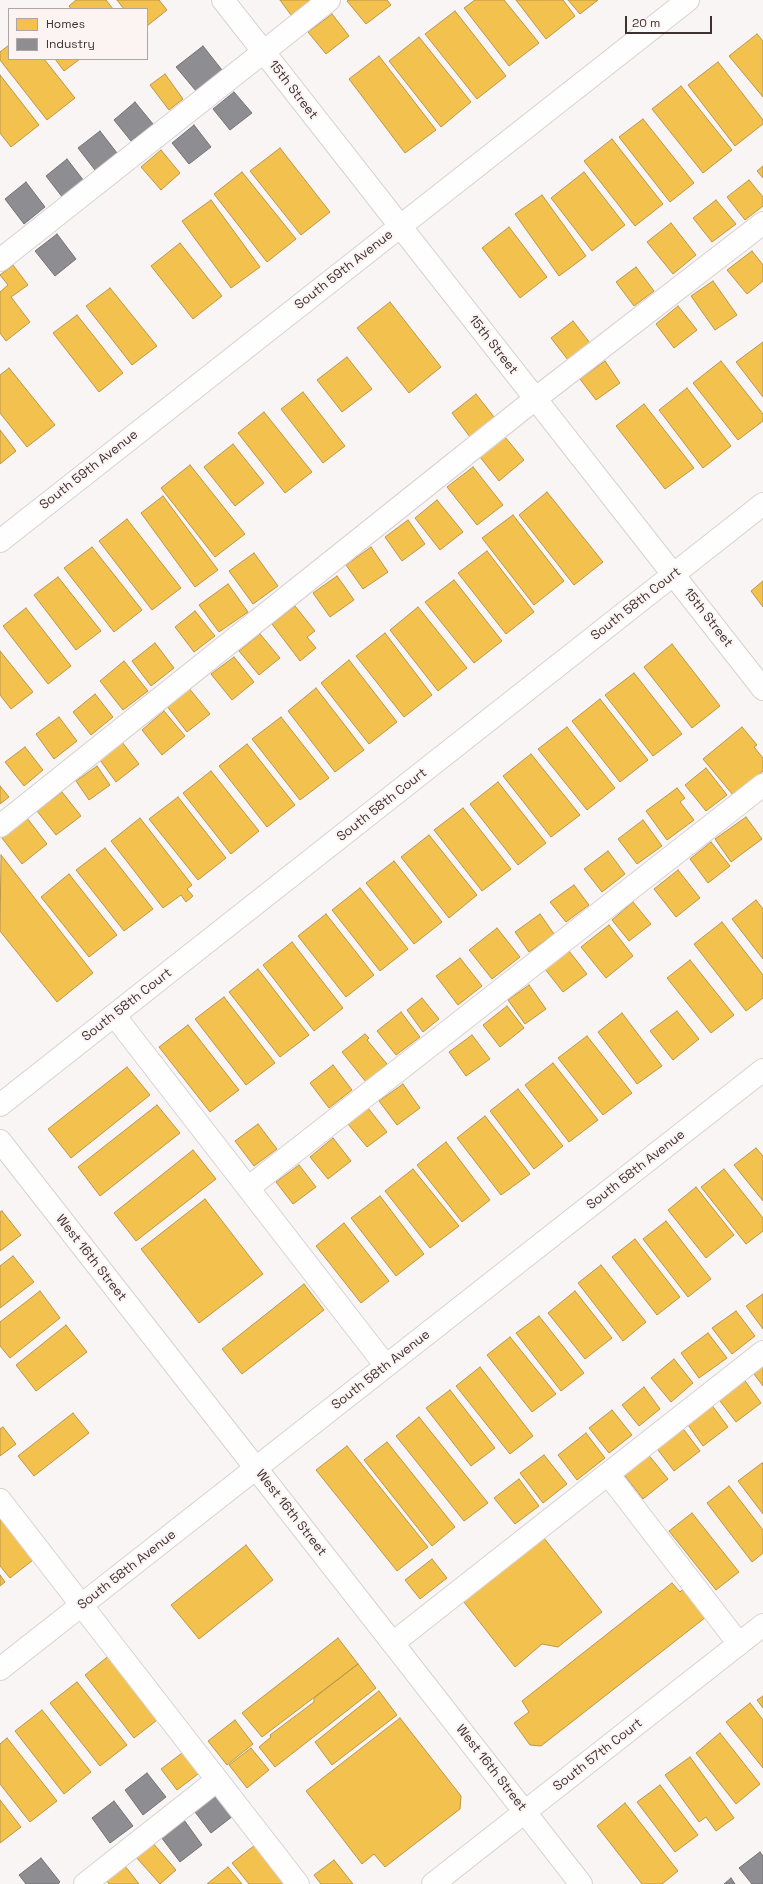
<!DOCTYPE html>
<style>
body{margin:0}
#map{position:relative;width:763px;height:1884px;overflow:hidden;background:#f9f5f5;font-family:"Space Grotesk",sans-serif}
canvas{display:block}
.legend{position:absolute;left:8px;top:8px;width:140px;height:52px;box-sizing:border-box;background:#fbf4f3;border:1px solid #afa6a5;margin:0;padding:5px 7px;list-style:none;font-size:12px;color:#3d3230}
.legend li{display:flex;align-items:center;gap:8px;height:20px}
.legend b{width:20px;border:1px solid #afa6a5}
.scale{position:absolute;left:625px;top:16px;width:87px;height:18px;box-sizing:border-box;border:2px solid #3d3230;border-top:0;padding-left:5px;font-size:12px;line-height:14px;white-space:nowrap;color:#3d3230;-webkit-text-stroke:3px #fbf4f3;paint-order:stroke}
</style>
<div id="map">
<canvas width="763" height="1884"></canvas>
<ul class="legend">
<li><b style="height:11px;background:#f2c14e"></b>Homes</li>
<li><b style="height:11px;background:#8d8d92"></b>Industry</li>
</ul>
<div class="scale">20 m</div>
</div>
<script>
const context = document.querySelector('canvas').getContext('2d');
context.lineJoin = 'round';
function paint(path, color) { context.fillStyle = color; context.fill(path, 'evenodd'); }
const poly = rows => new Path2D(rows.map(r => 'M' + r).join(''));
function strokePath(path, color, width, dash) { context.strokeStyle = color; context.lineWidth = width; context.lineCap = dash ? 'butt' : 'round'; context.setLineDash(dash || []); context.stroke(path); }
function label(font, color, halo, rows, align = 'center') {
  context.font = font + ' "Space Grotesk",sans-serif'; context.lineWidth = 4; context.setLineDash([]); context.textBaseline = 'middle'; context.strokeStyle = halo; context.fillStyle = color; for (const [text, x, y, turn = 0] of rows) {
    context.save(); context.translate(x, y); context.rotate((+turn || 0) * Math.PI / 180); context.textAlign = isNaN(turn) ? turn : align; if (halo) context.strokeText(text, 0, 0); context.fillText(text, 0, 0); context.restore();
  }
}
const homes = poly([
 [76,0,106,0,113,9,71,9,69,6,76,0],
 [117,0,159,0,167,10,147,26,147,9,124,9,117,0],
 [280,0,311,0,291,15,280,0],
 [349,0,387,0,391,5,366,24,347,1,349,0],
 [475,0,504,0,539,43,509,66,464,8,475,0],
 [516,0,563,0,575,16,546,39,516,0],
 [568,0,598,0,580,14,568,0],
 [455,11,506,76,477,99,425,34,455,11],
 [332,14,349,36,326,54,308,32,332,14],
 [757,34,763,41,763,97,729,56,757,34],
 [419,37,471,102,441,127,389,61,419,37],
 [9,45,9,59,44,59,75,98,47,120,0,60,0,52,9,45],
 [379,56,436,130,405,153,349,79,379,56],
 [55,59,80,59,64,71,55,59],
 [718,62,763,120,763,124,735,146,688,85,718,62],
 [165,74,183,99,169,110,150,85,165,74],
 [0,75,39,125,11,147,0,133,0,75],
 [681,86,732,150,703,173,652,109,681,86],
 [643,119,694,183,670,202,619,137,643,119],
 [612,139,663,204,635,226,584,161,612,139],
 [280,148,330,212,301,235,250,171,280,148],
 [161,150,180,173,161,190,141,167,161,150],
 [763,166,763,178,757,171,763,166],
 [242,172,296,239,267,262,214,194,242,172],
 [584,172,625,225,592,251,551,198,584,172],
 [749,180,763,197,763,206,745,220,727,197,749,180],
 [542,195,586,256,559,276,515,214,542,195],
 [211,200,260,267,231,288,182,221,211,200],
 [716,200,736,224,712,242,693,218,716,200],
 [671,223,696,255,673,274,647,242,671,223],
 [509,227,547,277,520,298,482,248,509,227],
 [180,243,222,296,193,319,151,266,180,243],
 [752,251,763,265,763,281,747,294,727,270,752,251],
 [13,265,28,285,11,297,30,322,6,341,0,333,0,292,8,285,0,275,13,265],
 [636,267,654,291,634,306,616,282,636,267],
 [713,281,737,315,715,330,691,296,713,281],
 [110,288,157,346,132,365,86,306,110,288],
 [390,302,441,367,409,393,357,328,390,302],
 [678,306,697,330,674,348,656,324,678,306],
 [77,315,123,373,99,392,53,333,77,315],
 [573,321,590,343,568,360,551,338,573,321],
 [763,342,763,397,736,362,763,342],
 [347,357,372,389,342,412,317,380,347,357],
 [605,361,620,383,596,400,580,379,605,361],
 [721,361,763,414,763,421,738,440,693,383,721,361],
 [9,368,55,425,27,447,0,413,0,375,9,368],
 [687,388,731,446,703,468,659,410,687,388],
 [303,392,345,446,323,463,281,409,303,392],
 [476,394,494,417,470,437,452,413,476,394],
 [644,404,694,468,665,489,616,426,644,404],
 [264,412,312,472,285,493,238,433,264,412],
 [0,430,16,451,0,464,0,430],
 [505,437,524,460,499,481,480,457,505,437],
 [233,444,264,483,235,506,204,467,233,444],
 [190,465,245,534,215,557,161,488,190,465],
 [473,467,503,505,477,525,447,487,473,467],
 [547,492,603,562,574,585,519,515,547,492],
 [163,496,218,570,195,587,141,513,163,496],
 [437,500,463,532,440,550,415,518,437,500],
 [513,515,564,581,534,605,482,538,513,515],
 [127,519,181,588,152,610,99,541,127,519],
 [408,520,425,544,402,561,385,537,408,520],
 [92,547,142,610,114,632,64,568,92,547],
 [371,547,388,572,363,589,346,565,371,547],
 [487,551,534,612,506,634,458,573,487,551],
 [254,553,278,586,253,604,229,571,254,553],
 [337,576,354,600,330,617,313,593,337,576],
 [58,577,101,631,76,650,34,595,58,577],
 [454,580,502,641,474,663,425,602,454,580],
 [763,581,763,607,751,591,763,581],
 [228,584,248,612,219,632,199,605,228,584],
 [295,606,315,631,307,637,316,648,300,661,272,624,295,606],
 [418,607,467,668,438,691,390,630,418,607],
 [26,608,71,666,48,684,3,626,26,608],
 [195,611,215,636,194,652,175,627,195,611],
 [385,633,432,695,404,717,356,656,385,633],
 [260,634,280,658,259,675,239,651,260,634],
 [155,643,174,668,151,686,132,661,155,643],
 [672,644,720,706,692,728,644,667,672,644],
 [0,651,33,692,11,709,0,695,0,651],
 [234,657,254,682,232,700,211,674,234,657],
 [349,660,397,722,369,744,321,683,349,660],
 [124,661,148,691,123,710,100,681,124,661],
 [634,673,682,734,653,756,605,695,634,673],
 [188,687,210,714,187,732,166,705,188,687],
 [316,688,364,750,335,772,288,711,316,688],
 [95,694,113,717,91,735,73,712,95,694],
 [600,699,648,760,620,782,572,721,600,699],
 [164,711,185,736,162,755,142,730,164,711],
 [59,717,77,741,54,759,36,734,59,717],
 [281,717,329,778,300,800,252,739,281,717],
 [567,727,615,788,587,810,538,749,567,727],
 [742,727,757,745,754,747,763,758,763,771,733,795,703,759,742,727],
 [122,742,139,764,116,782,100,760,122,742],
 [247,744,295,805,267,827,219,766,247,744],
 [25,747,43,770,24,786,5,762,25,747],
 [531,754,580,815,551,837,503,776,531,754],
 [97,766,110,785,89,800,76,781,97,766],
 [706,768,727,795,706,811,685,785,706,768],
 [211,771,259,831,231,854,183,793,211,771],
 [498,782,546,843,518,865,470,804,498,782],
 [0,786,9,797,0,804,0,786],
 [677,788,685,798,680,802,694,820,667,840,646,811,677,788],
 [62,792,81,816,56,835,37,811,62,792],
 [178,797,226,858,198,880,149,819,178,797],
 [463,808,511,869,482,891,434,830,463,808],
 [746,817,762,839,731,862,715,839,746,817],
 [27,818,47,844,22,864,2,838,27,818],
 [140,818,192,885,187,889,193,896,186,902,181,895,163,908,111,841,140,818],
 [643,820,662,846,637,864,618,839,643,820],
 [429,835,477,895,449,918,401,857,429,835],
 [711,842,730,866,708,883,690,859,711,842],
 [105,848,153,909,124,931,76,870,105,848],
 [608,851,625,874,602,892,584,869,608,851],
 [1,855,93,973,57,1002,0,931,1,855],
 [394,861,442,922,414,944,366,883,394,861],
 [678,870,700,898,676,917,654,889,678,870],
 [69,874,117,935,89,957,41,897,69,874],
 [574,885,589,905,566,922,550,902,574,885],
 [360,888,408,949,380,971,332,910,360,888],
 [756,900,763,909,763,959,732,919,756,900],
 [633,902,651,924,629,941,612,920,633,902],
 [326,914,374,975,346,997,298,936,326,914],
 [540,914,554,934,529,952,515,932,540,914],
 [722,922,763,975,763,998,746,1011,694,944,722,922],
 [609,925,633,956,606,978,581,947,609,925],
 [497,928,520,957,492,979,469,950,497,928],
 [292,942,343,1008,314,1031,263,965,292,942],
 [569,951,587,974,563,992,545,969,569,951],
 [460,958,482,986,458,1005,436,976,460,958],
 [690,960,734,1015,711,1033,667,978,690,960],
 [258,969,309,1035,280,1057,229,992,258,969],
 [529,985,546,1009,525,1024,508,1000,529,985],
 [224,997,275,1063,246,1085,195,1019,224,997],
 [422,998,439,1019,423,1032,407,1010,422,998],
 [507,1006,524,1028,500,1047,483,1025,507,1006],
 [677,1011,699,1039,673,1060,650,1031,677,1011],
 [401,1012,420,1037,396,1055,377,1031,401,1012],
 [622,1013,662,1066,637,1084,598,1032,622,1013],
 [188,1025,239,1090,210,1112,159,1047,188,1025],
 [365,1034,369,1038,367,1040,387,1064,366,1082,342,1052,365,1034],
 [472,1035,490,1059,466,1076,449,1052,472,1035],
 [587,1036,632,1093,603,1115,558,1058,587,1036],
 [553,1063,598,1120,569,1142,525,1085,553,1063],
 [333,1065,352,1090,329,1108,310,1083,333,1065],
 [127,1067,150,1095,71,1158,48,1129,127,1067],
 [403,1084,420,1108,397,1125,379,1101,403,1084],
 [518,1089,563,1146,534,1169,490,1111,518,1089],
 [157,1105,180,1133,100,1196,78,1167,157,1105],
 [368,1108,387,1132,367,1147,348,1124,368,1108],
 [485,1116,530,1174,501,1195,457,1138,485,1116],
 [258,1124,277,1149,254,1166,235,1141,258,1124],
 [333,1138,351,1161,328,1179,310,1157,333,1138],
 [446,1142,490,1200,462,1222,417,1165,446,1142],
 [756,1148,763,1156,763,1201,734,1165,756,1148],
 [193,1150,216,1179,136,1241,114,1213,193,1150],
 [299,1165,316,1187,293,1204,276,1182,299,1165],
 [413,1169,459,1226,430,1248,385,1191,413,1169],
 [724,1169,763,1218,763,1231,746,1244,701,1187,724,1169],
 [696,1187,734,1235,706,1258,668,1210,696,1187],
 [380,1196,424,1254,396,1276,351,1218,380,1196],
 [205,1199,263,1274,199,1323,141,1249,205,1199],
 [2,1211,21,1235,0,1251,0,1212,2,1211],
 [666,1221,711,1279,688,1297,643,1239,666,1221],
 [344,1223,389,1281,361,1303,316,1246,344,1223],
 [635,1239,680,1297,657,1315,612,1257,635,1239],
 [13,1256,34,1282,0,1308,0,1266,13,1256],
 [601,1265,646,1322,623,1341,578,1283,601,1265],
 [304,1284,324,1310,242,1374,222,1349,304,1284],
 [40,1291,60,1318,10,1358,0,1346,0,1322,40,1291],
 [575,1291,612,1338,585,1359,548,1313,575,1291],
 [763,1294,763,1329,746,1306,763,1294],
 [736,1311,755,1336,732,1354,712,1328,736,1311],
 [539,1316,584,1373,561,1391,516,1333,539,1316],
 [66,1325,87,1352,36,1391,16,1365,66,1325],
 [708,1333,727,1358,699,1378,681,1353,708,1333],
 [510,1337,556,1394,532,1412,487,1355,510,1337],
 [674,1359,693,1383,671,1402,651,1378,674,1359],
 [763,1361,763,1386,751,1370,763,1361],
 [480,1367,533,1436,510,1454,456,1386,480,1367],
 [743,1378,761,1403,736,1422,717,1397,743,1378],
 [644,1387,660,1409,639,1426,622,1405,644,1387],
 [450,1390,495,1448,471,1466,426,1408,450,1390],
 [711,1404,728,1427,703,1446,686,1422,711,1404],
 [612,1410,632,1435,609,1453,589,1428,612,1410],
 [73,1413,89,1433,34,1476,18,1456,73,1413],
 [419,1417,488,1503,464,1521,396,1436,419,1417],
 [681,1426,700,1451,674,1471,655,1446,681,1426],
 [3,1427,16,1444,0,1456,0,1429,3,1427],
 [586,1433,605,1458,577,1480,558,1455,586,1433],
 [387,1442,455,1527,432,1546,364,1460,387,1442],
 [347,1446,428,1547,397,1571,316,1470,347,1446],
 [647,1453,668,1479,643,1499,622,1472,647,1453],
 [544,1455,567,1484,543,1503,520,1473,544,1455],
 [762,1463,763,1464,763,1514,738,1481,762,1463],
 [519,1479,539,1506,515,1524,494,1498,519,1479],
 [729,1486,763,1530,763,1553,752,1562,707,1503,729,1486],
 [0,1511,37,1557,10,1578,0,1566,0,1511],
 [692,1513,739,1572,716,1590,669,1531,692,1513],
 [540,1533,602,1612,558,1647,542,1644,515,1667,460,1597,540,1533],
 [246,1545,273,1580,199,1639,171,1605,246,1545],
 [432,1559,447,1578,420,1599,405,1580,432,1559],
 [0,1575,5,1582,0,1586,0,1575],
 [672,1583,680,1592,684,1588,706,1617,541,1746,530,1745,514,1723,529,1712,522,1701,672,1583],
 [338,1638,358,1664,262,1737,242,1713,338,1638],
 [111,1654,161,1717,134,1738,85,1675,111,1654],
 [358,1664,376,1688,275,1767,259,1747,271,1737,270,1735,314,1702,314,1698,358,1664],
 [77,1682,127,1745,100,1766,50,1703,77,1682],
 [379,1691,397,1715,332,1765,315,1742,379,1691],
 [763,1696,763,1708,757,1700,763,1696],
 [750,1703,763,1720,763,1768,726,1722,750,1703],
 [42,1710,91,1772,64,1794,15,1731,42,1710],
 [400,1718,461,1796,460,1809,385,1867,374,1854,362,1864,306,1791,400,1718],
 [235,1720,253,1744,227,1765,208,1741,235,1720],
 [720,1733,760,1784,736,1804,696,1753,720,1733],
 [7,1738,57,1801,30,1822,0,1784,0,1744,7,1738],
 [251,1748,269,1770,247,1788,229,1765,251,1748],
 [186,1750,202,1771,177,1790,161,1769,186,1750],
 [690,1757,734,1818,716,1831,706,1817,699,1822,665,1775,690,1757],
 [660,1785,698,1835,675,1852,637,1802,660,1785],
 [0,1800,21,1827,0,1843,0,1800],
 [625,1803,678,1871,662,1884,642,1884,597,1826,625,1803],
 [152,1842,176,1870,160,1884,136,1857,152,1842],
 [259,1842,292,1884,249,1884,232,1863,259,1842],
 [334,1860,353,1884,321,1884,314,1875,334,1860],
 [125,1866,139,1884,109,1884,106,1880,125,1866],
 [228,1867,242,1884,207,1884,228,1867]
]);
paint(homes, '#f2c14e');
strokePath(homes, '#bc9645', 1);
const industry = poly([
 [203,46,222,70,196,91,176,67,203,46],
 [234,92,252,113,230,130,213,109,234,92],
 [135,102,153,124,131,141,114,120,135,102],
 [194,125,211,147,189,164,172,143,194,125],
 [100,131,117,153,95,170,78,148,100,131],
 [67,159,84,181,63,198,46,176,67,159],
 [26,182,45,207,24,224,5,199,26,182],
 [57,234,76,259,55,276,35,251,57,234],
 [147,1773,166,1797,143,1815,125,1790,147,1773],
 [215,1791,233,1816,211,1833,192,1808,215,1791],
 [114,1801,133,1826,110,1843,92,1818,114,1801],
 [184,1820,202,1845,180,1862,161,1837,184,1820],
 [760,1852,763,1856,763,1884,752,1884,739,1868,760,1852],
 [41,1858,60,1882,58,1884,26,1884,19,1875,41,1858],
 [731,1878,735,1884,724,1884,731,1878]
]);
paint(industry, '#8d8d92');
strokePath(industry, '#757275', 1);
const minor = poly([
 [223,0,763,689],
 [0,260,329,0],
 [0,541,688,0],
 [0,826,535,399,763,223],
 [114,1015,386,1366],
 [0,1105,763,504],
 [0,1141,581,1884],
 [248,1188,763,785],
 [608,1474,739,1644],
 [0,1500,298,1884],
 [393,1643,763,1352],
 [0,1669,763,1070],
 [85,1884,217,1780],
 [433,1884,763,1625]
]);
strokePath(minor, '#d9d1d0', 24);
strokePath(minor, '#fefefe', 22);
label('13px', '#3d3230', '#fbf4f3', [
 ["15th Street",293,90,52],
 ["South 59th Avenue",344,270,-38],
 ["15th Street",493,345,52],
 ["South 59th Avenue",89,470,-38],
 ["South 58th Court",636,604,-38],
 ["15th Street",708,618,52],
 ["South 58th Court",382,805,-38],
 ["South 58th Court",127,1005,-38],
 ["South 58th Avenue",636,1170,-38],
 ["West 16th Street",91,1258,52],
 ["South 58th Avenue",381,1370,-38],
 ["West 16th Street",291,1513,52],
 ["South 58th Avenue",127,1570,-38],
 ["South 57th Court",598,1755,-38],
 ["West 16th Street",491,1768,52]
]);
</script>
